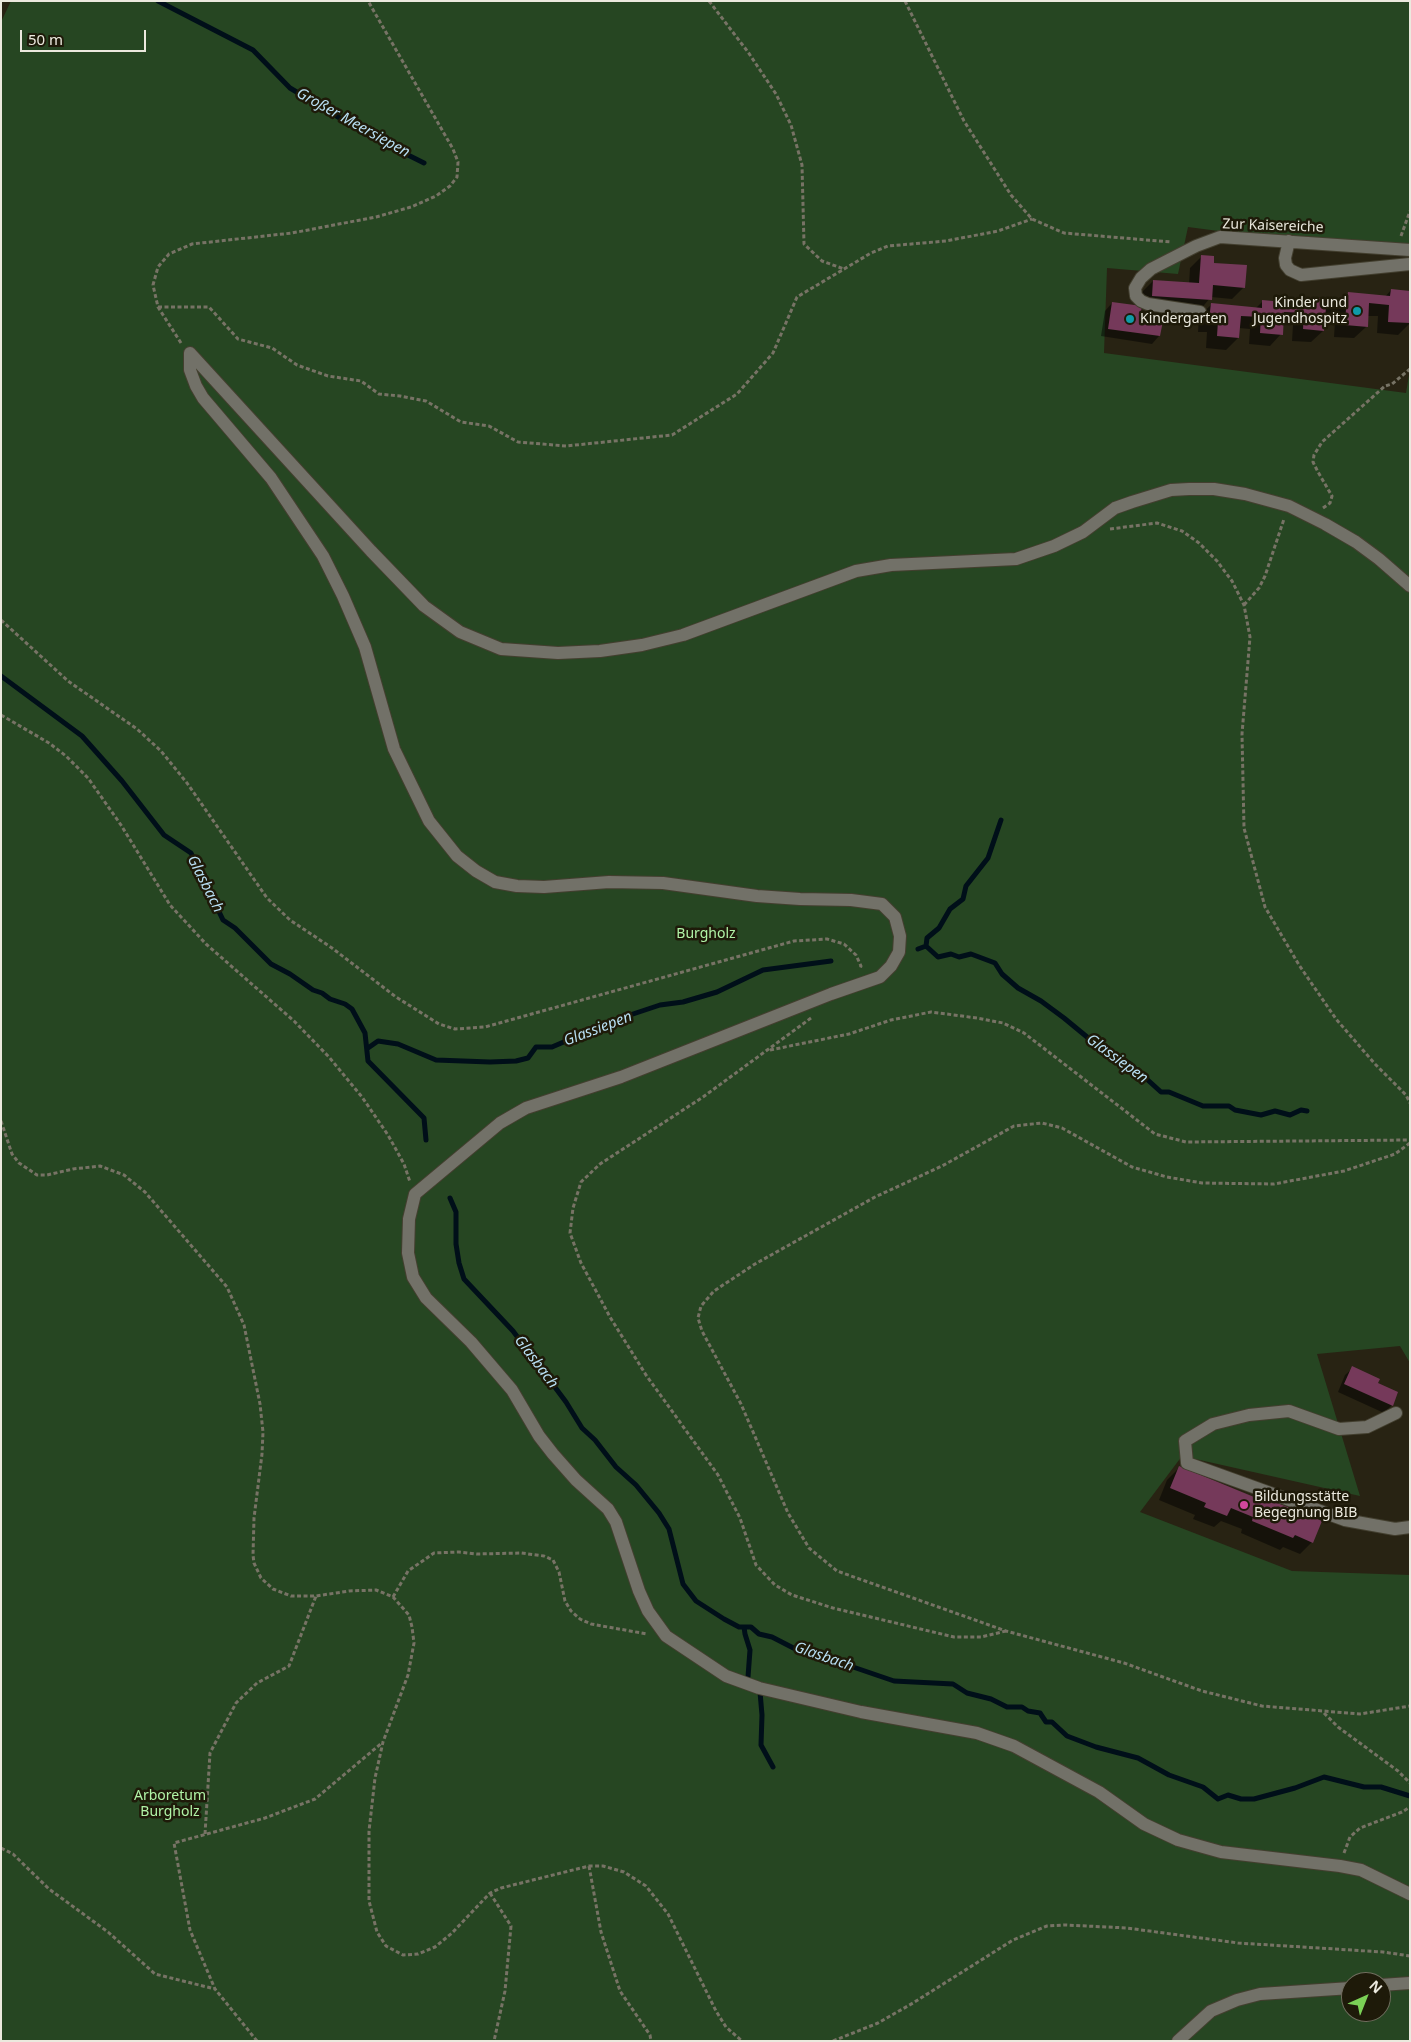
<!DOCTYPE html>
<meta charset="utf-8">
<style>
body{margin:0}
#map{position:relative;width:1411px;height:2042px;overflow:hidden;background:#282313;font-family:"Noto Sans",sans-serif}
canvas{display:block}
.frame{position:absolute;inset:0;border:2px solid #ebe9de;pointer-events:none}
.north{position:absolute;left:1341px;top:1972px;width:50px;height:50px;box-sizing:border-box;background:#1e1a09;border:1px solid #706d5e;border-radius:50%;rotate:44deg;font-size:14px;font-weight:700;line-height:20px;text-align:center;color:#ebe9de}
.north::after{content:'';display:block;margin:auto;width:18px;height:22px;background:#7bd156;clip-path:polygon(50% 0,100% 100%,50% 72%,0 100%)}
.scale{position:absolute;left:20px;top:30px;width:126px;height:22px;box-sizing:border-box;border:2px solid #ebe9de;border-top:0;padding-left:6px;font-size:15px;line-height:18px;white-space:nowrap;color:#ebe9de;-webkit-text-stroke:4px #1e1a09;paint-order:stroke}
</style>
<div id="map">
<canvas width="1411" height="2042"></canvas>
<div class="frame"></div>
<div class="north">N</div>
<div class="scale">50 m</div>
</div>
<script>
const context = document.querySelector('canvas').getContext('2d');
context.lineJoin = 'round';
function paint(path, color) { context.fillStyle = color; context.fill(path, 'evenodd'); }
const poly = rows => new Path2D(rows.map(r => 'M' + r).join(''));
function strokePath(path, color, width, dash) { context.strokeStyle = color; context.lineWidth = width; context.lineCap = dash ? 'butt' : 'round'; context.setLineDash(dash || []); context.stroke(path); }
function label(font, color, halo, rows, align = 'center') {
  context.font = font + ' "Noto Sans",sans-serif'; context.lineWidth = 5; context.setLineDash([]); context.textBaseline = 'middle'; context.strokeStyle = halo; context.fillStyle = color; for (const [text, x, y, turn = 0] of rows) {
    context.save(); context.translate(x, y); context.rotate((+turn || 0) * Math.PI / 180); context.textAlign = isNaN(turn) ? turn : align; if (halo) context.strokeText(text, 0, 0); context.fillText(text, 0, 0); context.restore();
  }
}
paint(poly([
 [11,1,1410,1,1410,256,1188,227,1178,274,1107,268,1104,353,1406,393,1410,369,1410,1363,1400,1346,1317,1354,1360,1496,1182,1456,1140,1512,1292,1571,1410,1575,1410,2041,1,2041,1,22],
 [1351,1982,1381,1982,1381,2012,1351,2012]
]), '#264622');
paint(poly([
 [1202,256,1244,287,1232,299,1211,297,1199,311,1140,307,1141,293,1153,281,1189,284,1190,268],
 [1391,290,1410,323,1398,335,1377,333,1378,316,1367,316,1366,327,1354,338,1334,337,1335,321,1324,320,1323,331,1311,342,1292,341,1293,325,1282,324,1281,334,1270,346,1249,344,1250,329,1239,328,1238,338,1226,350,1206,348,1207,332,1198,332,1199,316,1211,305,1256,308,1263,301,1300,304,1306,298,1341,301,1348,294,1385,297],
 [1112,303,1139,318,1159,336,1152,344,1101,336,1105,311],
 [1353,1368,1376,1384,1392,1405,1384,1413,1338,1392,1345,1375],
 [1179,1468,1312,1542,1300,1554,1283,1547,1280,1550,1241,1533,1242,1529,1221,1521,1214,1527,1193,1519,1195,1515,1159,1500,1167,1480]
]), '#0007');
strokePath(poly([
 [158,1,253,50,290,88,368,135,424,163],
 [1,676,82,736,122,781,164,835,191,853,223,920,235,928,271,964,290,974,313,990,322,993,330,999,345,1004,352,1009,365,1033,368,1061,424,1118,426,1140],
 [926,946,927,938,939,928,950,909,963,899,966,886,988,858,1001,820],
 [918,949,926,946,938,957,951,954,959,957,971,954,995,963,1002,974,1018,988,1041,1001,1064,1018,1115,1060,1129,1063,1161,1092,1169,1092,1203,1106,1229,1106,1235,1110,1261,1115,1275,1111,1290,1115,1301,1110,1307,1111],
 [368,1048,378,1041,398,1044,436,1060,490,1062,516,1061,528,1058,536,1047,552,1047,615,1020,660,1005,683,1002,717,992,763,970,831,961],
 [450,1198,456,1212,456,1244,459,1263,464,1279,513,1331,566,1402,582,1428,595,1440,616,1467,636,1485,659,1513,669,1529,683,1584,696,1601,724,1619,739,1627,751,1627,759,1634,772,1637,807,1655,818,1655,894,1681,953,1684,967,1693,991,1699,1007,1707,1022,1707,1028,1711,1040,1713,1046,1722,1052,1722,1067,1736,1096,1747,1138,1758,1169,1775,1203,1787,1218,1799,1228,1795,1241,1799,1254,1799,1295,1788,1324,1777,1364,1787,1381,1787,1410,1796],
 [744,1627,745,1634,750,1650,748,1677],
 [760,1692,762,1715,761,1745,773,1767]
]), '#000f19', 5);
paint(poly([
 [1201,255,1214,256,1214,263,1247,265,1245,288,1213,285,1212,300,1152,296,1153,280,1199,283],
 [1391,289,1410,291,1410,323,1388,322,1389,305,1369,303,1368,327,1345,325,1346,309,1326,307,1324,331,1303,329,1304,313,1284,312,1283,335,1260,333,1261,317,1241,316,1239,338,1217,336,1218,321,1209,320,1211,303,1262,308,1262,300,1305,304,1305,297,1347,300,1348,292,1390,296],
 [1112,302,1142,306,1140,317,1163,321,1160,336,1108,329],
 [1352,1366,1380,1379,1378,1383,1398,1392,1393,1406,1344,1384],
 [1179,1466,1254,1497,1260,1496,1322,1521,1313,1543,1295,1535,1293,1538,1252,1521,1253,1517,1231,1508,1227,1516,1204,1507,1206,1503,1170,1488]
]), '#75395a');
const minor = poly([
 [1289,241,1285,258,1286,265,1290,270,1301,275,1410,264],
 [1200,312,1148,304,1141,301,1136,296,1135,288,1141,278,1151,269,1196,246,1220,237,1410,250],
 [190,353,190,370,196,386,203,398,271,478,323,556,343,596,365,647,394,749,429,821,457,856,476,871,495,882,517,886,544,887,609,882,663,883,757,896,800,899,851,900,882,904,895,917,900,936,899,952,891,966,880,977,831,994,621,1077,526,1108,500,1123,415,1194,409,1219,408,1253,413,1277,426,1298,471,1342,512,1390,539,1436,553,1454,576,1480,608,1509,616,1522,639,1591,648,1611,666,1636,726,1676,759,1688,861,1712,977,1733,1014,1746,1099,1792,1144,1824,1178,1840,1221,1852,1340,1866,1361,1870,1410,1894],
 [190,353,371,551,424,606,460,632,501,649,558,653,600,651,642,645,683,635,856,571,891,565,1016,559,1054,546,1083,532,1115,508,1132,502,1171,490,1189,489,1214,489,1245,494,1289,506,1325,524,1356,542,1379,559,1410,586],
 [1396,1413,1367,1427,1339,1429,1289,1411,1249,1415,1213,1424,1185,1441,1187,1463,1345,1520,1395,1529,1410,1527],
 [1381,1985,1410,1983],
 [1178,2041,1211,2011,1237,2000,1260,1994,1351,1988]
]);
strokePath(minor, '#433f2f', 14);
strokePath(poly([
 [709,1,748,52,776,94,791,125,802,165,804,244,822,261,844,269],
 [905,1,964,121,1011,195,1032,219,1064,233,1171,242],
 [1401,236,1410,211],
 [158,307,209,307,238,339,272,348,297,365,328,376,361,381,379,394,400,396,426,401,461,422,489,426,518,442,566,446,672,435,737,394,773,353,797,297,871,253,888,246,946,241,998,231,1032,219],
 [181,343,158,307,153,285,158,267,169,254,192,244,292,233,376,217,411,207,436,196,450,186,457,177,458,162,453,149,368,1],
 [1323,508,1330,503,1332,496,1318,472,1313,462,1314,455,1322,442,1385,386,1392,384,1410,369],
 [1110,529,1157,523,1182,531,1199,543,1217,561,1232,581,1244,605,1250,637,1242,734,1244,828,1265,907,1299,965,1336,1019,1375,1064,1406,1095,1410,1103],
 [1244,605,1259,588,1265,576,1284,519],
 [1,620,68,681,137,729,161,751,187,783,267,898,290,920,332,948,396,997,439,1024,455,1029,485,1027,794,941,827,939,844,944,856,955,861,966,860,969],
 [1,715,49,743,66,756,88,778,121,825,170,905,206,944,294,1021,329,1057,362,1097,388,1135,404,1164,410,1182],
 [811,1018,703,1097,600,1164,581,1182,573,1208,570,1233,581,1263,610,1317,646,1375,718,1475,740,1518,756,1565,775,1585,792,1595,833,1608,954,1637,981,1637,1006,1631],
 [770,1050,849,1034,891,1020,931,1012,977,1018,1003,1023,1024,1033,1155,1134,1186,1142,1410,1140],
 [1,1121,12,1154,19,1163,37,1175,47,1175,73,1169,100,1166,124,1175,135,1184,145,1192,227,1287,244,1325,260,1404,263,1432,262,1454,254,1518,253,1555,254,1563,261,1578,273,1589,291,1596,316,1596,349,1591,376,1590,393,1597,409,1615,412,1627,414,1643,408,1675,383,1742,375,1778,369,1831,369,1901,377,1932,386,1946,403,1955,418,1954,435,1947,452,1933,490,1893,501,1888,589,1866,603,1866,624,1872,646,1886,668,1914,716,2011,726,2027,742,2041],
 [1410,1143,1395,1154,1344,1171,1274,1184,1202,1183,1167,1177,1132,1167,1062,1128,1042,1123,1014,1126,942,1166,875,1197,755,1264,714,1291,701,1306,698,1318,702,1331,741,1404,788,1513,809,1548,837,1571,1006,1631,1124,1663,1202,1691,1262,1706,1360,1714,1410,1706],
 [393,1597,408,1571,434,1553,459,1552,477,1554,521,1553,544,1556,553,1560,559,1572,565,1601,571,1611,580,1619,591,1624,647,1634],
 [1324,1713,1338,1727,1398,1771,1410,1783],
 [205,1834,210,1753,236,1703,257,1683,289,1666,316,1596],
 [1,1848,13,1854,49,1889,108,1932,155,1974,215,1989],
 [1344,1853,1350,1837,1360,1828,1402,1812,1410,1807],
 [589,1866,601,1932,620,1991,650,2035,651,2041],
 [490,1893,511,1926,505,1991,494,2041],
 [257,2041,215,1989,190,1930,174,1843,265,1818,315,1799,383,1742],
 [833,2041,878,2023,913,2003,1013,1940,1047,1926,1065,1925,1127,1928,1238,1943,1383,1952,1410,1956]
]), '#777365', 3, [4, 2.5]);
strokePath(minor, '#727168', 12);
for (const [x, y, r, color] of [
 [1357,311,5,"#0f9aa8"],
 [1130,319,5,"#0f9aa8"],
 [1244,1505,5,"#d1479c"]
]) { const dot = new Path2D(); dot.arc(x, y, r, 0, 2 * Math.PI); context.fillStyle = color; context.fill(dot); strokePath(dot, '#1e1a09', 2); }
label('14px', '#ebe9de', '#1e1a09', [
 ["Zur Kaisereiche",1273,226,2]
]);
label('14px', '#ebe9de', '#1e1a09', [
 ["Kinder und",1347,303,"right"],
 ["Jugendhospitz",1347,319,"right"],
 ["Kindergarten",1140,319],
 ["Bildungsstätte",1254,1497],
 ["Begegnung BIB",1254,1513]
], 'left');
label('14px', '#b0f3a6', '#1e1a09', [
 ["Burgholz",706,934],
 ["Arboretum",170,1796],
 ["Burgholz",170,1812]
]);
label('italic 15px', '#b8dff3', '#1e1a09', [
 ["Großer Meersiepen",353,123,29],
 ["Glasbach",205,884,63],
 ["Glassiepen",598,1029,-21],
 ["Glassiepen",1117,1059,36],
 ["Glasbach",536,1362,53],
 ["Glasbach",824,1657,19]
]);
</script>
